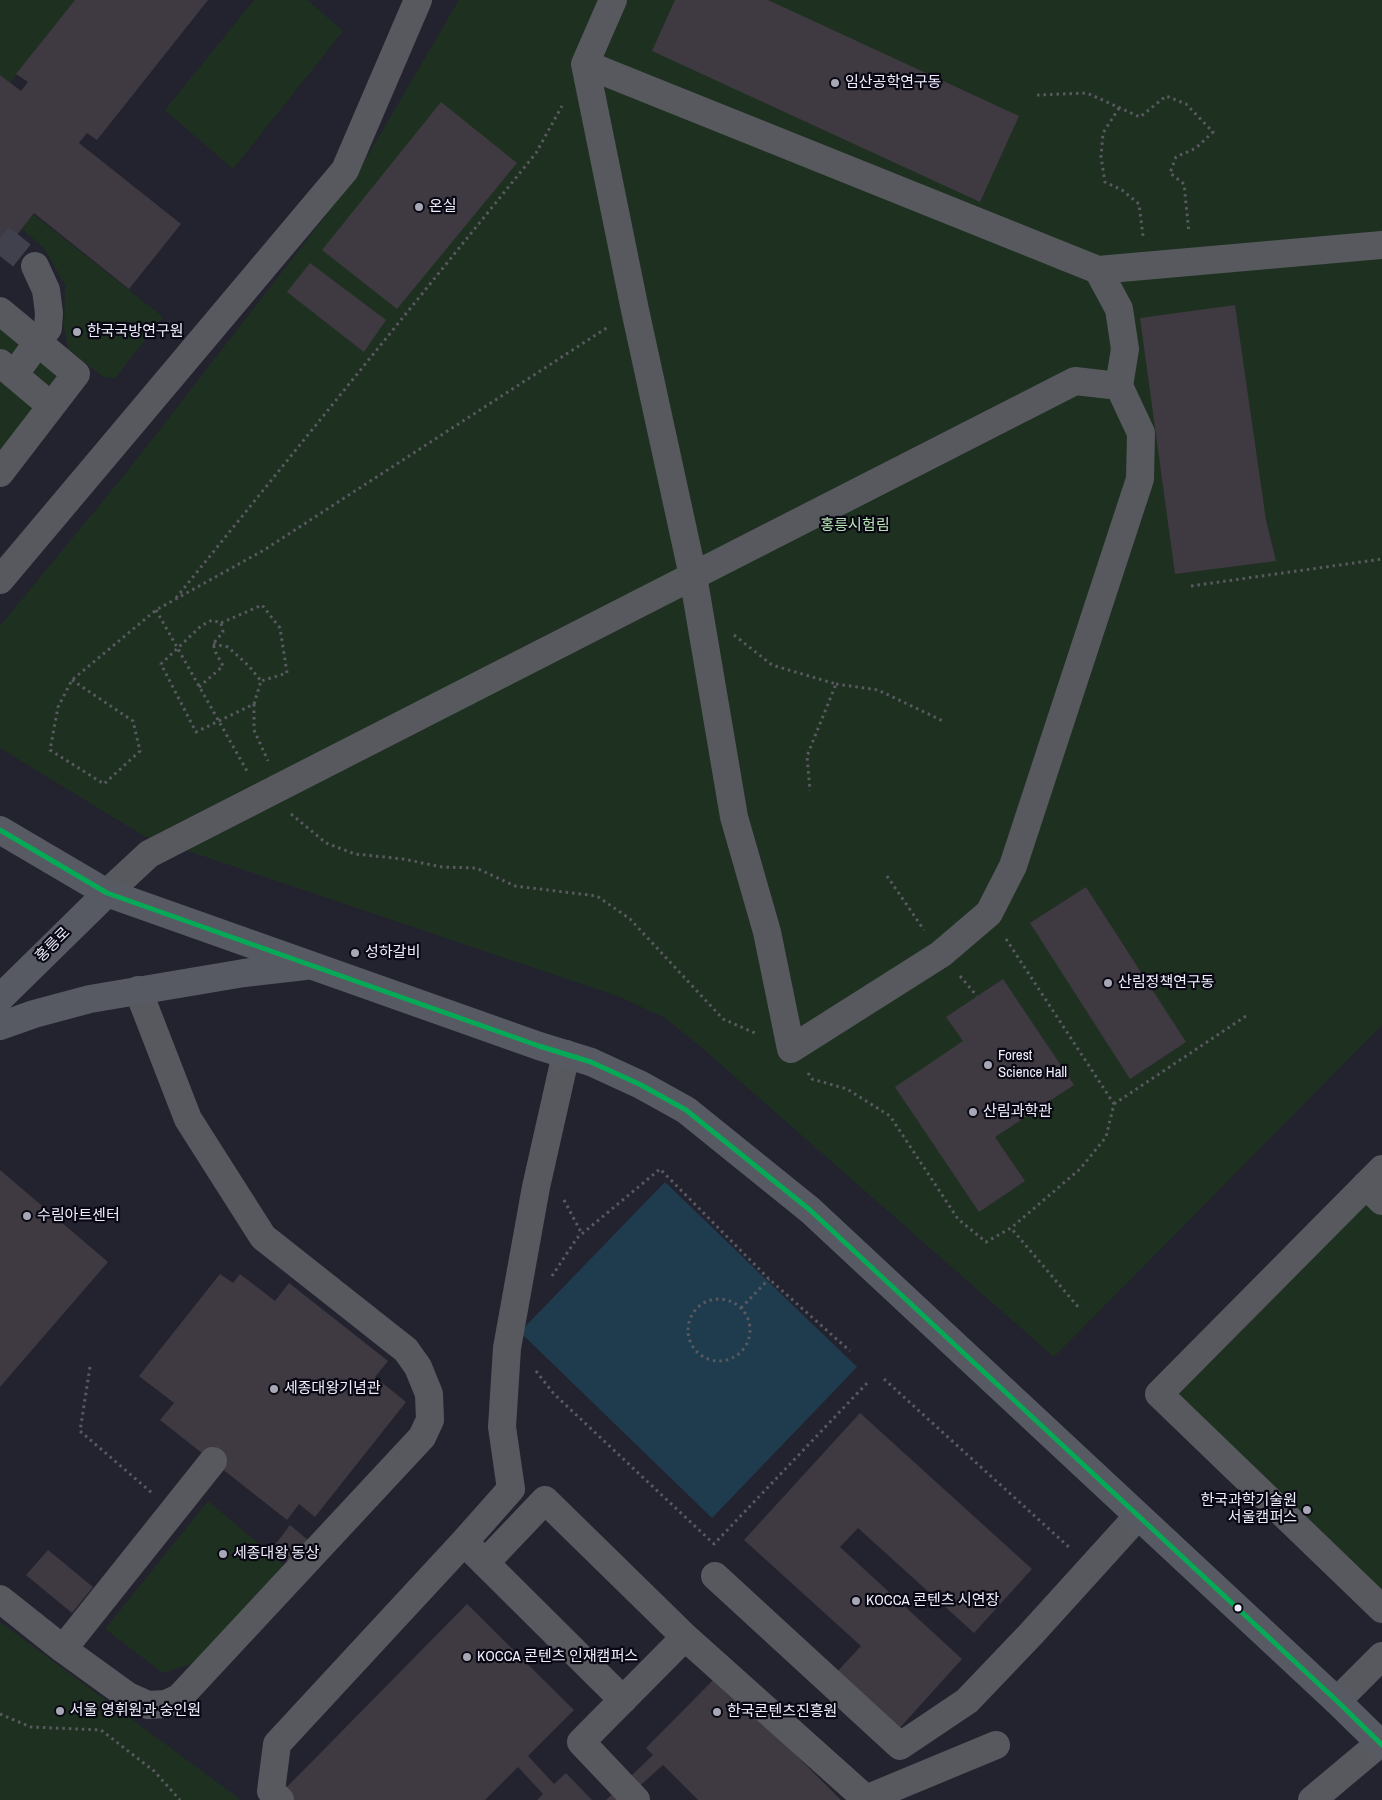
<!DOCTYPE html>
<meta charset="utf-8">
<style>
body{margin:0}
canvas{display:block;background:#23222f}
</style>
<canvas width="1382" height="1800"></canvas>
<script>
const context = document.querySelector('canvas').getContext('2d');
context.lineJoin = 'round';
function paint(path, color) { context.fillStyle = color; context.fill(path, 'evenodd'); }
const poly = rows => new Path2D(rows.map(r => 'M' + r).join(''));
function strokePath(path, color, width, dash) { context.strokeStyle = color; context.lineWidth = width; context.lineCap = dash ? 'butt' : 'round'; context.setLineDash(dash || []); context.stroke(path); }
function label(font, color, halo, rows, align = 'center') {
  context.font = font + ' "Archivo Narrow","Noto Sans KR",sans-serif'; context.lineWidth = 4.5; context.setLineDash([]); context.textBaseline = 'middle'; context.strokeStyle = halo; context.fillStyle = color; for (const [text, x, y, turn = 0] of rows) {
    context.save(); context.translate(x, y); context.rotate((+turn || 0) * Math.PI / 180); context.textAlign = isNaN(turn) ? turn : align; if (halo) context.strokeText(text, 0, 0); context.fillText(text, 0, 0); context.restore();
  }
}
paint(poly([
 [0,0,75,0,10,83,0,75],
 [254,0,307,0,343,31,233,169,165,110],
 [459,0,1382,0,1382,1025,1054,1357,700,1046,665,1018,620,997,144,836,0,748,0,626,130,468,354,179],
 [33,214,163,317,115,378,103,377,68,349,64,328,65,285,44,248,22,229],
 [0,311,76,374,0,473],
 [1366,1185,1382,1201,1382,1609,1159,1394],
 [208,1501,285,1566,206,1659,163,1673,105,1629],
 [0,1622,241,1800,0,1800]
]), '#1e301f');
paint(poly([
 [665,1182,857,1367,712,1518,520,1332]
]), '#1f3c4f');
paint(poly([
 [75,0,208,0,97,140,87,133,79,143,181,224,129,289,34,213,0,257,0,75,21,91,28,82,16,74],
 [675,0,768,0,1019,116,980,202,652,51],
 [441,102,517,163,397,309,322,250],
 [310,263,386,320,364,352,287,292],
 [1235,305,1266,520,1276,561,1175,574,1140,318],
 [1086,887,1186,1042,1130,1079,1030,923],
 [1003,979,1074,1085,995,1137,1025,1181,979,1212,895,1087,963,1041,946,1017],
 [0,1170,108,1262,0,1387],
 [220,1274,233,1283,240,1274,275,1301,289,1283,388,1361,375,1377,406,1402,315,1517,299,1504,287,1520,160,1420,174,1403,139,1376],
 [860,1413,1032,1569,974,1633,858,1528,840,1547,962,1659,897,1731,835,1674,861,1646,744,1540],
 [290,1525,308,1540,290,1563,272,1549],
 [48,1550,93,1587,72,1613,26,1575],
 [467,1604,574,1710,528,1756,554,1784,566,1773,592,1800,537,1800,543,1794,518,1767,485,1800,294,1800,284,1790],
 [717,1676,841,1800,698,1800,663,1765,624,1800,606,1800,653,1755,646,1748]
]), '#3f3941');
strokePath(poly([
 [0,238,35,266]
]), '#41414e', 28, [28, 14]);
strokePath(poly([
 [1037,95,1087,93,1140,117,1166,96,1186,104,1213,132,1196,148,1176,157,1170,173,1184,184,1189,233],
 [1119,108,1103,133,1101,157,1105,182,1122,190,1139,204,1143,236],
 [1191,586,1382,559],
 [176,598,536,153,562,106],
 [156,610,247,771],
 [221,623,262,605,280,628,287,673,261,681],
 [734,635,772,665,836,684,807,756,810,791],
 [72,680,133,721,140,751,104,784,50,750,58,707,72,680,156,610,264,550,608,327],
 [836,684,878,690,943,721],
 [199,687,223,666,216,653,213,644,223,632,221,623,212,620,201,626,161,664,196,732,254,704,261,681,249,666,228,647,213,644],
 [254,704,254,730,268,761],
 [291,814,326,843,355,854,403,859,442,867,476,868,515,886,597,896,630,919,723,1019,757,1034],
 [887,876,924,930],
 [1006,939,1114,1104,1106,1137,1080,1169,1011,1228],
 [960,976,977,996],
 [808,1073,812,1079,847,1089,890,1116,958,1219,986,1242,1011,1228,1079,1308],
 [1114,1104,1246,1016],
 [564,1200,582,1234],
 [552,1276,577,1238,660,1169,769,1279,850,1351],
 '688 1330a31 31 0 1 1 62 0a31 31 0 1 1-62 0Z',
 [741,1308,769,1279],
 [90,1367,80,1431,152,1493],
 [536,1371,554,1394,714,1544,869,1381],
 [884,1379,1071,1549],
 [0,1714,31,1727,101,1730,154,1771,180,1800]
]), '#595a61', 3, [2.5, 4]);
strokePath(poly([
 [585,64,613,0],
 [1098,270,1382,245],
 [0,311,76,374,0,473],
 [0,363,51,406],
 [14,375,48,328,49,313,46,290,35,266],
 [0,580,345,170,418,0],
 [107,893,149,854,280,787,693,576,1075,381,1119,386,1141,433,1140,479,1013,866,989,913,941,954,791,1049,767,932,734,817,697,599,693,576,635,310,585,64,1098,270,1119,309,1125,349,1119,386],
 [1382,1169,1159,1394,1382,1609],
 [1366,1185,1382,1201],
 [472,1550,623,1700],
 [485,1563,545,1500,685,1637,581,1742,636,1800],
 [715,1576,900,1746,967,1701,1031,1634,1138,1516],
 [0,1599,63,1649,128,1696,148,1705,166,1704,179,1698,422,1437,430,1420,429,1394,418,1367,406,1350,263,1237,188,1119,138,990],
 [685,1637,866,1799,996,1745],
 [63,1649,213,1461],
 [1337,1701,1382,1656],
 [280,1800,271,1791,277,1744,464,1542,511,1489,502,1427,507,1348,536,1187,566,1054],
 [1312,1800,1380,1743]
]), '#57595f', 28);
strokePath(poly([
 [0,830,107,893,539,1046,591,1062,641,1085,686,1110,810,1210,1337,1701,1382,1745],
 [0,998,107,893],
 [0,1026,34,1014,90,999,244,973,305,966]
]), '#585a63', 28);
strokePath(poly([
 [0,830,107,893,539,1046,591,1062,641,1085,686,1110,810,1210,1337,1701,1382,1745]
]), '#06aa56', 5);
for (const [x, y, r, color] of [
 [835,83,5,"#a7a7b6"],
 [419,207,5,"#a7a7b6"],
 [77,332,5,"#a7a7b6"],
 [355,953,5,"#a7a7b6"],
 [1108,983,5,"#a7a7b6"],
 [988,1065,5,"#a7a7b6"],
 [973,1112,5,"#a7a7b6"],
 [27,1216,5,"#a7a7b6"],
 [274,1389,5,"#a7a7b6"],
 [1307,1510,5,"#a7a7b6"],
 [223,1554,5,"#a7a7b6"],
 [856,1601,5,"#a7a7b6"],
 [1238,1608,4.5,"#eeeefe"],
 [467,1657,5,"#a7a7b6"],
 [60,1711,5,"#a7a7b6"],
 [717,1712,5,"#a7a7b6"]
]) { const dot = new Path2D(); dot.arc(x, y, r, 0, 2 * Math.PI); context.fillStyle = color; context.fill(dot); strokePath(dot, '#0a0913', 2); }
label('15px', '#eeeefe', '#0a0913', [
 ["임산공학연구동",845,83],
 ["온실",429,207],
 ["한국국방연구원",87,332],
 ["성하갈비",365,953],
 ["산림정책연구동",1118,983],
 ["Forest",998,1056],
 ["Science Hall",998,1073],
 ["산림과학관",983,1112],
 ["수림아트센터",37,1216],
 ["세종대왕기념관",284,1389],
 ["한국과학기술원",1297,1501,"right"],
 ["서울캠퍼스",1297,1518,"right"],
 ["세종대왕 동상",233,1554],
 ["KOCCA 콘텐츠 시연장",866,1601],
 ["KOCCA 콘텐츠 인재캠퍼스",477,1657],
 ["서울 영휘원과 숭인원",70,1711],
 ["한국콘텐츠진흥원",727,1712]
], 'left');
label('15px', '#b8e5b6', '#0a0913', [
 ["홍릉시험림",855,526]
]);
label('15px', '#eeeefe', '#0a0913', [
 ["홍릉로",53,945,-45]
]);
</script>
